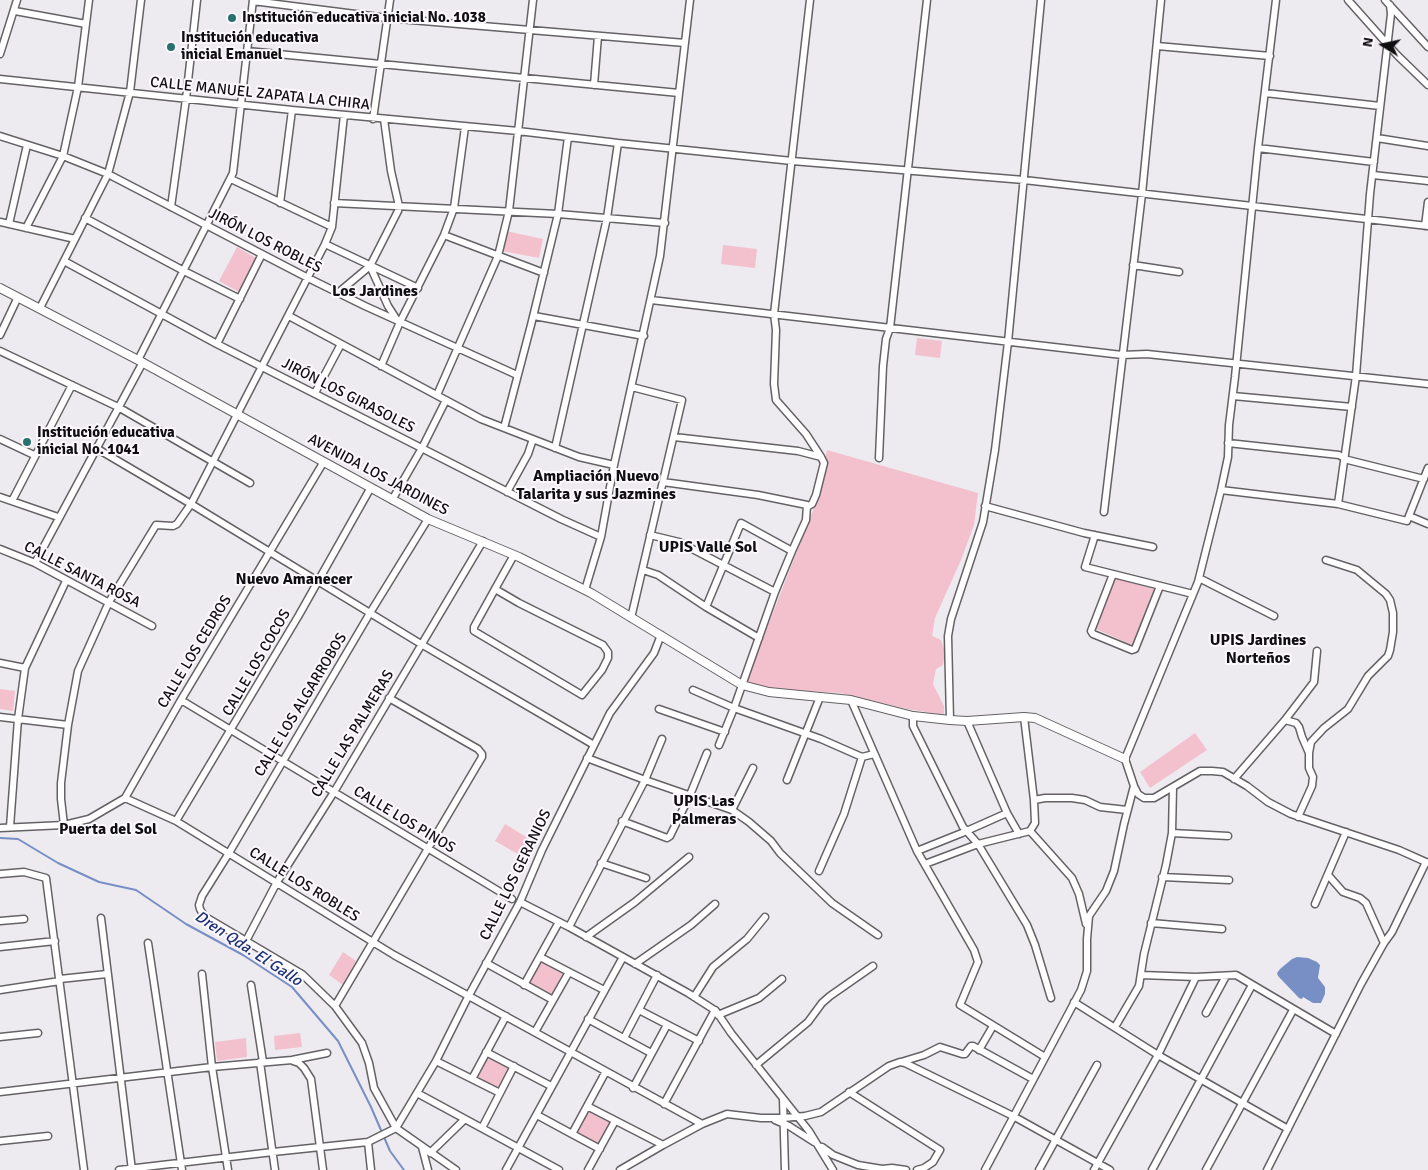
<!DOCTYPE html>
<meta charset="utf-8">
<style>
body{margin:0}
#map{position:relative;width:1428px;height:1170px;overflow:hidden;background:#eeebf0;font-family:Signika,sans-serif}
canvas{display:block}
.north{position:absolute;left:1358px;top:20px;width:50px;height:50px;-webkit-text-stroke:4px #fcf8fe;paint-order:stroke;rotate:280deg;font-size:14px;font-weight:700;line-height:20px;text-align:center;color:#0f0e10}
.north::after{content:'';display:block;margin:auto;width:18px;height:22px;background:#0f0e10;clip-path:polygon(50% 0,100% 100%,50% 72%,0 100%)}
</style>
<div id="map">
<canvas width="1428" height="1170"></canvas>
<div class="north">N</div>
</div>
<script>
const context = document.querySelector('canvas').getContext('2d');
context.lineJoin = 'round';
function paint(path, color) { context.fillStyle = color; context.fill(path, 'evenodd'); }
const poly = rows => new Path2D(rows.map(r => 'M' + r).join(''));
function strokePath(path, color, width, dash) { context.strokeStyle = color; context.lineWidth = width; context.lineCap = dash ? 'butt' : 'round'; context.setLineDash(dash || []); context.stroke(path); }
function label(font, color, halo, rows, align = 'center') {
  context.font = font + ' Signika,sans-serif'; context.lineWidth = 4; context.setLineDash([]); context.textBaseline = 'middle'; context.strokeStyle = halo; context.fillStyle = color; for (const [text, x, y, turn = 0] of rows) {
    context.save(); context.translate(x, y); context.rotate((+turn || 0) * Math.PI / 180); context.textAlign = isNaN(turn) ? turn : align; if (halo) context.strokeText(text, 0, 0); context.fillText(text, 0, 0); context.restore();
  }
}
paint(poly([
 [506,231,543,239,539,258,502,251],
 [723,245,757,249,755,268,721,264],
 [237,247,256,258,239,292,219,281],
 [917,338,942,341,940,358,915,355],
 [827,450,978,493,974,525,961,560,935,618,932,636,941,640,945,652,943,665,936,669,933,684,944,706,944,715,907,709,841,693,781,690,764,688,746,682,815,505],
 [1115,578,1154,589,1132,645,1096,629],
 [0,689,15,691,13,711,0,709],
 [1195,733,1207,750,1150,788,1140,772],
 [505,824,533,841,523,857,495,841],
 [343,952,356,961,343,985,329,975],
 [540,961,563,973,551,996,528,984],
 [300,1033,302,1047,275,1050,274,1036],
 [246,1038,247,1057,217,1061,215,1042],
 [487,1054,510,1067,498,1089,475,1078],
 [589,1109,612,1122,600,1145,577,1132]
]), '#f3c0ce');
paint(poly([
 [1297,957,1308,958,1317,962,1320,965,1318,978,1325,987,1325,994,1321,1003,1313,1003,1303,997,1302,999,1299,998,1278,976,1277,973,1280,969,1292,959]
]), '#778fc5');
strokePath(poly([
 [0,838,18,839,58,863,99,882,136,890,186,924,243,955,292,987,338,1041,371,1107,390,1151,404,1170]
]), '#778fc5', 2);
const minor = poly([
 [810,0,774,314,776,330,774,384,776,400,806,434,821,457],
 [1276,0,1258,148,1235,377,1229,425,1228,457,1221,490,1198,582,1125,759,1134,786,1138,794,1144,798,1154,798,1200,771,1212,771,1223,772,1247,786,1268,802,1291,814,1399,850,1428,863],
 [1348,0,1397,55,1428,85],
 [1385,0,1428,47],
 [253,1,387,18,685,43],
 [15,11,86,24],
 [1157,46,1270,56],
 [247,51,679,93],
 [0,54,17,0],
 [0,79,292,110,518,131,618,143,792,161,1024,180,1428,226],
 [594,85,598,36],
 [1265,93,1380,106],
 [373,119,390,0],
 [0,136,63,156,108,174,308,278,365,306,517,375],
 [1377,138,1428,146],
 [1258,148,1374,162],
 [1373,175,1428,181],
 [231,179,332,227],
 [280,203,292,110],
 [334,203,558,214,665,223],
 [171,207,186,99,197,0],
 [85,218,184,271,240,299],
 [0,222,75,239],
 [9,224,27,145],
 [1425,226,1428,202],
 [26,228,63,156,78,87,89,0],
 [444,235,544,273],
 [325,244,418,288],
 [64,261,217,344,561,519,601,537],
 [1133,265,1179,272],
 [370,266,388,306,397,320],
 [339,292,370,266,398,211,399,206,391,171,384,119],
 [651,300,1122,355,1147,354,1428,384],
 [40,308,108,174,130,92,141,0],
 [289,316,481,419,579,457,614,465],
 [534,316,644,336],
 [0,335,18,297],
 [217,344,262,254],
 [0,351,118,407,250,483],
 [138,360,233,173,253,0],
 [381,366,400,322,444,235,454,208,465,127],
 [315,393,341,344],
 [437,395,498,256,509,211,533,0],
 [1233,396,1352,407],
 [504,428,531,325,558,214,568,137],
 [674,437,798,451,821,457,824,463,816,495,812,504,807,507],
 [0,439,34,455],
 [1228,443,1339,455,1348,460,1424,479],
 [96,448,191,504,421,644,594,745],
 [555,448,607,218,618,143],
 [879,458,883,366,886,339,890,328,927,0],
 [663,482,758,495,807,505,806,520,792,551],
 [1221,490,1338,504,1407,521,1428,468],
 [507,492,528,454,533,439],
 [0,497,58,517],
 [392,500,422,448,446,400],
 [12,501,72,385],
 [1338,504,1356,376,1370,194,1391,14,1390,5],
 [985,506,1084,533,1153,547],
 [1104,512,1142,194,1161,0],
 [1409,516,1428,524],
 [428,519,370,613,229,853,202,896,199,905,200,909,204,916,302,974,335,1006,362,1043,369,1063,374,1088,396,1128,456,1170],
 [650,535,679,542,775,592],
 [1095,535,1085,567,1193,594],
 [0,549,35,563,152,626],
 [35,563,143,362],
 [643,570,658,575,706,607,759,638],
 [1113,574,1091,631,1093,634,1132,650,1135,649,1160,586],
 [1199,578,1274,616],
 [495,589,519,603,603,645,608,652,608,658,602,670,582,695,474,631,474,627,495,589,514,555],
 [585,590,601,537,614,465,660,256,690,0],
 [706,607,741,523,792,551,775,592,734,708,719,745],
 [631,618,682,400,632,387],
 [0,663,25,668],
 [693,690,734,708,821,739,862,757,874,754],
 [181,700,512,899],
 [851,700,917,851,974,950,978,962,960,1005,1045,1057],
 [659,709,725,732],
 [913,716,913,726,963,827,978,844,1027,925,1035,945,1051,998],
 [0,717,68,725],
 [950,720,948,636,951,619,983,522,995,450,1008,342,1041,0],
 [1285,720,1296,723,1299,727,1302,737,1309,753],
 [967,721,1007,813,1019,834],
 [587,758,645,780,732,810,749,822,771,841,780,853,832,903,878,935],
 [1234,779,1285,720,1314,682,1317,651],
 [787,780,820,697],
 [125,798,176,821,394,955,702,1124],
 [1034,800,1045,798,1072,798,1085,800,1100,807,1127,810],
 [732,810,753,768],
 [1298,817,1312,786,1313,777,1309,768,1309,753,1311,742,1324,728,1348,709,1368,676,1388,656,1390,650,1393,632,1393,613,1390,600,1386,594,1357,570,1326,560],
 [176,821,299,615,370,489],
 [622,821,667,838,670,836,690,795,707,753],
 [64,825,61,799,61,783,68,725,78,671,109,602,156,525,173,526,177,524,191,504,325,244,332,227,344,115],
 [10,827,18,719,25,668,66,581],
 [0,828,64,825,89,819,125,798,181,700,323,463],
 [1030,831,1072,878,1079,894,1086,924],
 [1172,833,1228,836],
 [917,851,962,833,1007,813],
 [601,863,646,878],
 [925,864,978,844,1030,831,1035,823,1034,800,1024,717],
 [819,871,844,814,862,757],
 [0,874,24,872,46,878,84,1170],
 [1328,875,1343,892,1360,898,1366,903,1384,943],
 [1162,877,1229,880],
 [520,902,569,927,688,993,716,1011,731,1033,809,1131,833,1170],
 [1315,904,1346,832],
 [101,918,132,1170],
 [0,921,24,919],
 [1151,923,1222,929],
 [569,927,645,780,662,739],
 [586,937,635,902,689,857],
 [246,941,277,882,334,792,483,541],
 [148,943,182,1170],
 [0,947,55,941],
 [540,957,604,990],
 [486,963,553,1000],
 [635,964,691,925,715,904],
 [202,974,212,1067,228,1170],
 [1141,975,1196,977,1236,975,1336,1034],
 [60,979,107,974],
 [251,985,263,1062],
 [524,985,559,922],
 [0,990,60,981],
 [694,997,713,967,747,939,765,917],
 [1074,1002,1158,1055,1288,1129],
 [335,1006,482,757,482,754,478,749,389,698],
 [639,1010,699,1041],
 [1206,1013,1226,976],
 [718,1015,759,998,782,979],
 [588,1019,651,1053],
 [1115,1027,1139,986,1144,954,1166,865,1172,833,1173,787],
 [535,1032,569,972],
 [0,1037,38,1033],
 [624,1038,657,975],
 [979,1050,993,1026],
 [486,1052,551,1086],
 [293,1061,299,1063,304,1068,311,1079,323,1170],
 [436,1061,500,1093],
 [260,1062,275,1170],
 [901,1062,924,1055,940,1047,962,1054,965,1054,971,1046,973,1046,1033,1079],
 [756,1065,808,1022,822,1003,830,996,873,966],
 [472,1079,506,1016],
 [633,1088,667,1025],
 [0,1092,212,1067,292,1060,327,1053],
 [849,1092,940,1150,933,1162,924,1168,917,1170],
 [417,1093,559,1170],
 [783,1099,785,1170],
 [664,1104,715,1010],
 [587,1106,663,1145],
 [537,1115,572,1134,605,1073],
 [775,1120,789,1126,814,1142],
 [396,1128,436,1061,468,997,520,902,542,850,610,713,654,653,661,635],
 [482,1128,514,1066],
 [572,1134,600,1149],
 [0,1141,48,1136],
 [368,1142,371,1170],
 [422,1147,428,1170],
 [822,1147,833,1155,858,1165,882,1169,892,1168,906,1170],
 [430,1153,465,1119],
 [119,1170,273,1152,368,1142,396,1128],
 [506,1170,623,957],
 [588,1170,615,1121],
 [620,1170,663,1145,702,1124,727,1114,761,1118,783,1118,805,1116,821,1112,889,1066,900,1062,905,1063,1013,1116,1110,1170],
 [985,1170,1081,990,1087,971,1087,939,1089,916,1106,891,1114,871,1124,824,1134,786],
 [1039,1170,1097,1065],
 [1094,1170,1158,1055,1196,977],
 [1152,1170,1252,985],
 [1206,1170,1293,1010],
 [1267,1170,1361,984,1384,943,1392,932,1426,862]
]);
const tertiary = poly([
 [0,288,138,360,428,519,519,557,591,593,742,685,769,692,851,700,913,716,950,720,967,721,1024,717,1035,718,1125,759]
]);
strokePath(minor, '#656266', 9);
strokePath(tertiary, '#656266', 10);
strokePath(minor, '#fff', 6);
strokePath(tertiary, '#fff', 8);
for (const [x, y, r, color] of [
 [232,18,5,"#277171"],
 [171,47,5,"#277171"],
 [27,442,5,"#277171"]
]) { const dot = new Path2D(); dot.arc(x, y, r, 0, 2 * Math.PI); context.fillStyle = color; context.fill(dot); strokePath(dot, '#fcf8fe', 2); }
label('bold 15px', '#0f0e10', '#fcf8fe', [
 ["Institución educativa inicial No. 1038",242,18],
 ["Institución educativa",181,38],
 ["inicial Emanuel",181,55],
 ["Institución educativa",37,433],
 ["inicial No. 1041",37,450]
], 'left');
label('15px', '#0f0e10', '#fcf8fe', [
 ["CALLE MANUEL ZAPATA LA CHIRA",260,94,6],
 ["JIRÓN LOS ROBLES",265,241,27],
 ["JIRÓN LOS GIRASOLES",348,396,27],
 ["AVENIDA LOS JARDINES",378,475,28],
 ["CALLE SANTA ROSA",82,575,27],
 ["CALLE LOS CEDROS",195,652,-59],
 ["CALLE LOS COCOS",257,663,-60],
 ["CALLE LOS ALGARROBOS",301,705,-59],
 ["CALLE LAS PALMERAS",353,734,-59],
 ["CALLE LOS PINOS",404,820,31],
 ["CALLE LOS GERANIOS",516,875,-64],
 ["CALLE LOS ROBLES",304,885,32]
]);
label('bold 16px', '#0f0e10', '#fcf8fe', [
 ["Los Jardines",375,292],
 ["Ampliación Nuevo",596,477],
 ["Talarita y sus Jazmines",596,495],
 ["UPIS Valle Sol",708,548],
 ["Nuevo Amanecer",294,580],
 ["UPIS Jardines",1258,641],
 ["Norteños",1258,659],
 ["UPIS Las",704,802],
 ["Palmeras",704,820],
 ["Puerta del Sol",108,830]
]);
label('italic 16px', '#1b3273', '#fcf8fe', [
 ["Dren Qda. El Gallo",248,949,33]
]);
</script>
